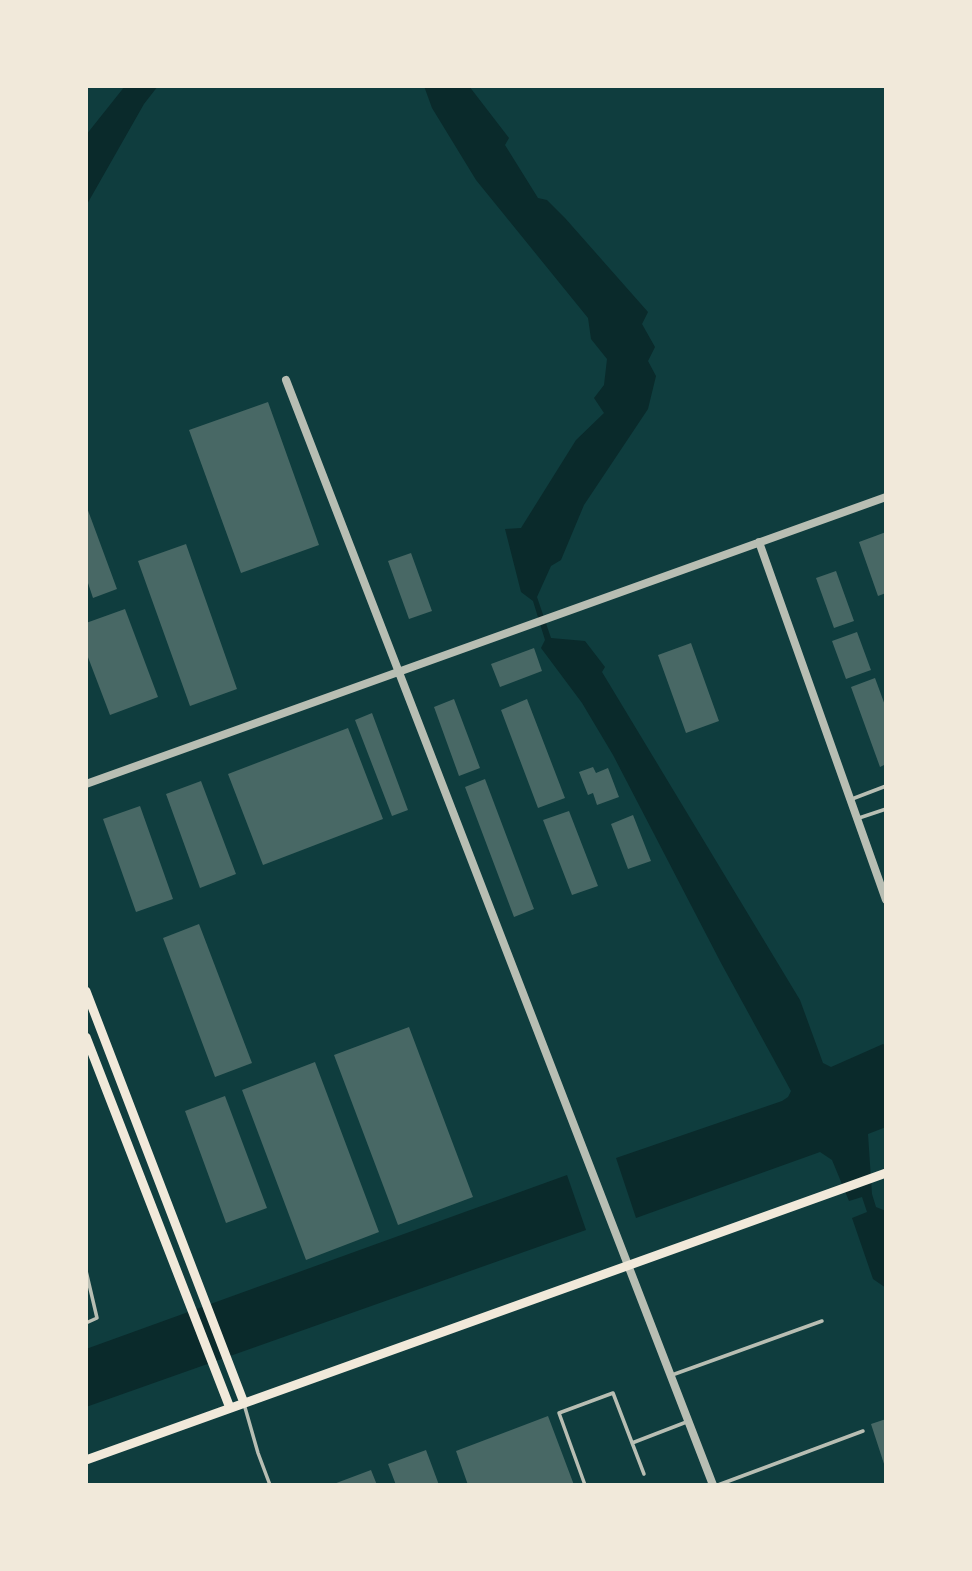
<!DOCTYPE html>
<style>
body{margin:0}
#map{position:relative;width:972px;height:1571px;overflow:hidden;background:#0f3d3e;font-family:Ubuntu,sans-serif}
canvas{display:block}
.frame{position:absolute;inset:0;border:88px solid #f1e9da;pointer-events:none}
</style>
<div id="map">
<canvas width="972" height="1571"></canvas>
<div class="frame"></div>
</div>
<script>
const context = document.querySelector('canvas').getContext('2d');
context.lineJoin = 'round';
function paint(path, color) { context.fillStyle = color; context.fill(path, 'evenodd'); }
const poly = rows => new Path2D(rows.map(r => 'M' + r).join(''));
function strokePath(path, color, width, dash) { context.strokeStyle = color; context.lineWidth = width; context.lineCap = dash ? 'butt' : 'round'; context.setLineDash(dash || []); context.stroke(path); }
paint(poly([
 [125,86,158,86,144,104,86,206,86,135],
 [424,86,469,86,509,138,505,145,538,198,547,200,565,218,648,312,642,324,655,347,648,361,656,376,648,409,584,505,561,560,551,566,537,597,551,638,585,641,605,667,602,672,800,1000,823,1063,831,1067,883,1044,886,1046,886,1127,868,1134,872,1194,876,1207,886,1211,886,1288,873,1279,852,1218,867,1212,862,1197,849,1201,832,1160,820,1152,636,1218,616,1158,782,1101,788,1097,791,1091,721,963,613,755,582,703,541,648,545,640,533,601,521,592,505,529,521,528,576,440,604,413,594,398,604,385,607,359,591,339,588,318,476,180,432,108],
 [567,1175,586,1230,86,1407,86,1349]
]), '#0a2a2b');
paint(poly([
 [268,402,319,545,241,573,189,430],
 [86,505,117,589,93,598,86,577],
 [886,532,886,593,878,596,859,542],
 [186,544,237,689,190,706,138,561],
 [411,553,432,611,409,619,388,561],
 [836,571,854,621,834,628,816,578],
 [125,609,158,697,110,715,86,652,86,623],
 [857,632,871,670,846,679,832,641],
 [691,643,719,721,686,733,658,655],
 [534,648,542,671,500,687,491,664],
 [875,678,886,708,886,764,880,767,851,687],
 [454,699,480,768,459,776,434,707],
 [527,699,565,798,538,808,501,710],
 [372,713,408,810,392,816,355,720],
 [348,728,383,819,263,865,228,774],
 [593,767,596,773,608,768,619,797,597,805,593,793,588,795,579,772],
 [485,779,534,909,514,917,465,787],
 [201,781,236,874,200,888,166,794],
 [140,806,173,899,136,912,103,819],
 [569,811,598,886,572,895,543,820],
 [633,815,651,861,628,869,611,824],
 [199,924,252,1063,215,1077,163,938],
 [409,1027,473,1197,398,1225,334,1055],
 [315,1062,379,1232,306,1260,242,1090],
 [225,1096,267,1208,226,1223,185,1111],
 [548,1416,574,1485,468,1485,456,1451],
 [886,1419,886,1470,871,1424],
 [426,1450,439,1485,396,1485,388,1464],
 [371,1470,377,1485,331,1485]
]), '#486865');
strokePath(poly([
 [852,799,886,786],
 [859,818,886,809],
 [86,1271,97,1318,86,1323],
 [672,1375,822,1321],
 [244,1404,258,1453,270,1485],
 [632,1443,689,1421],
 [585,1485,559,1413,613,1393,644,1474],
 [718,1485,863,1431]
]), '#b8beb3', 3.5);
strokePath(poly([
 [286,380,713,1485],
 [759,542,886,900],
 [86,784,886,497]
]), '#b8beb3', 8);
strokePath(poly([
 [86,991,244,1403],
 [86,1037,230,1408],
 [86,1460,886,1173]
]), '#f1e9da', 9);
</script>
